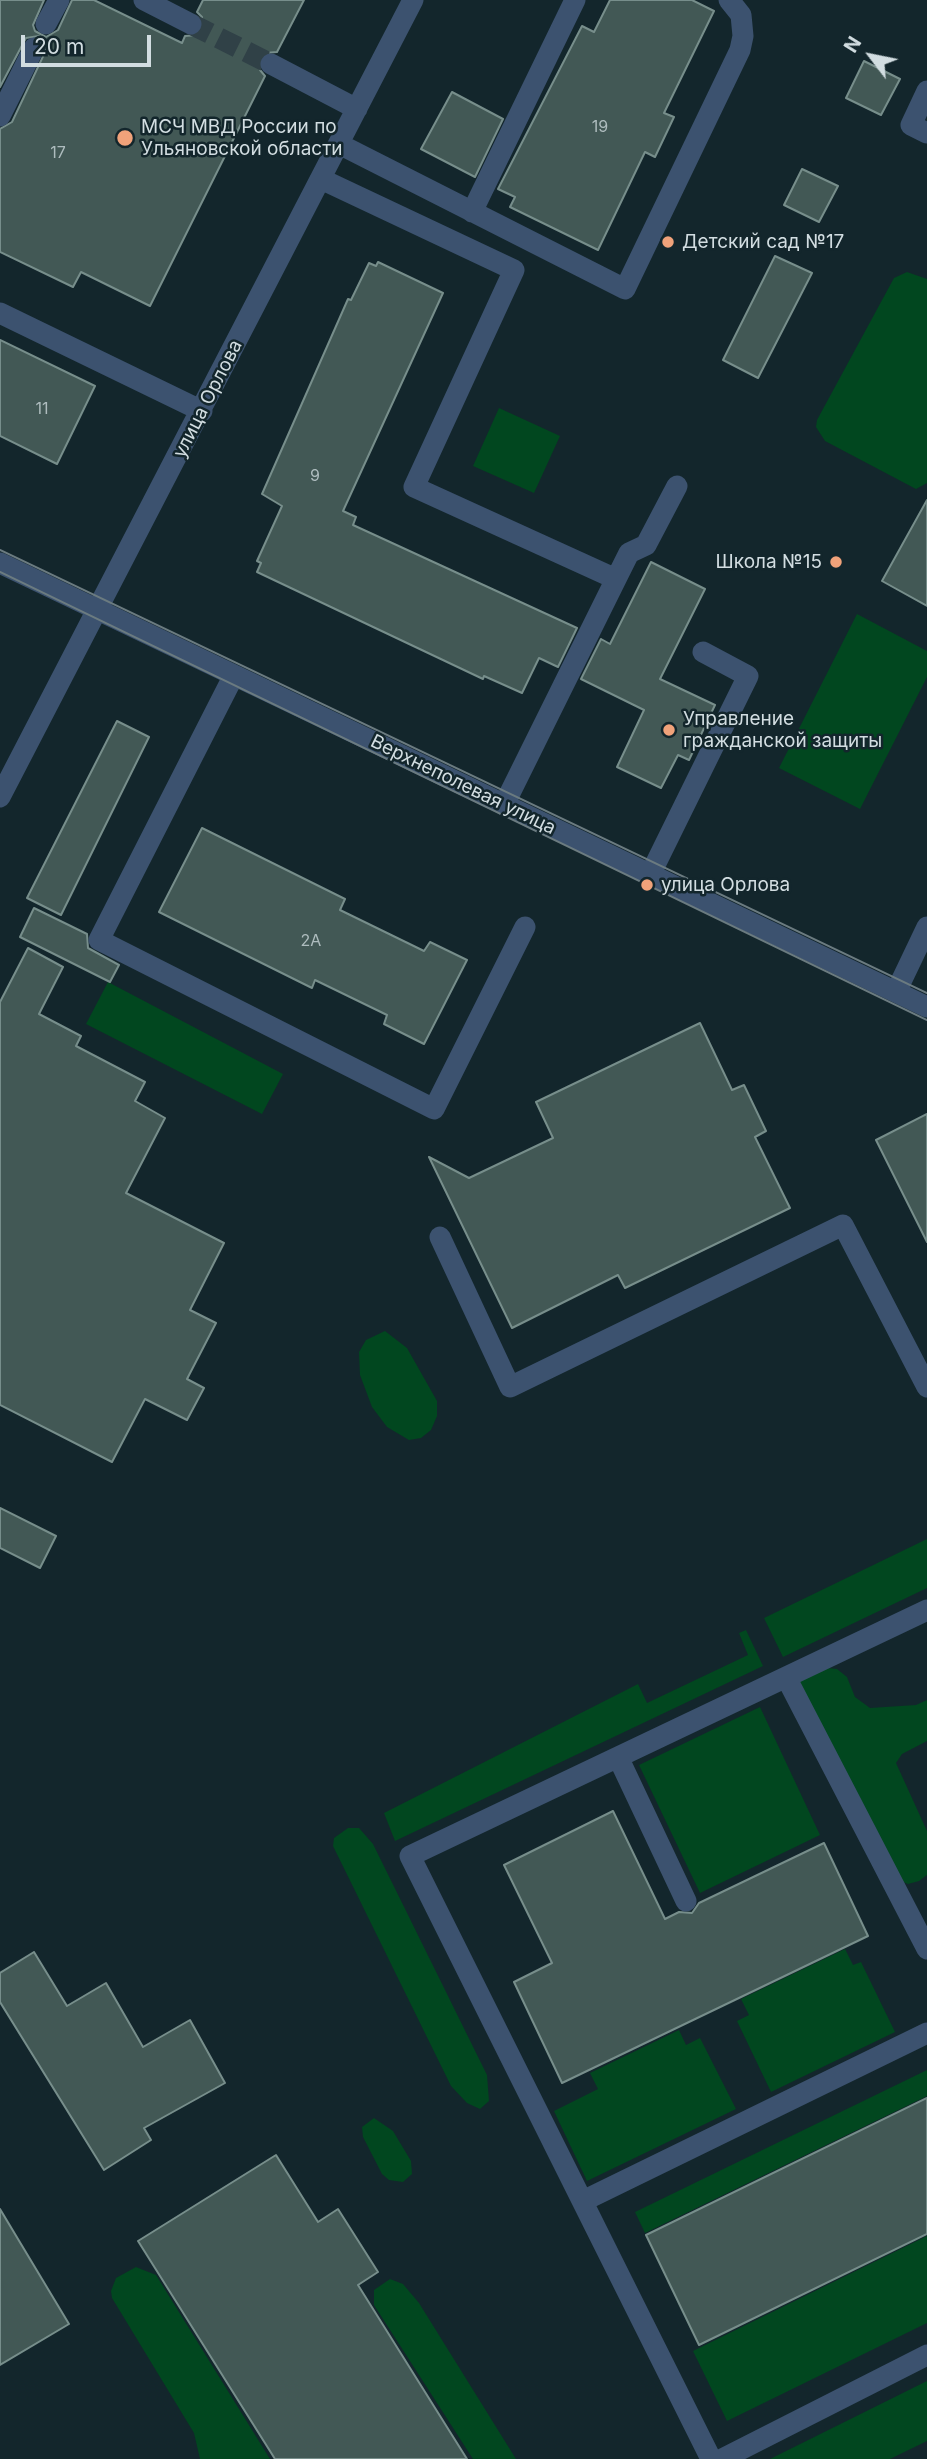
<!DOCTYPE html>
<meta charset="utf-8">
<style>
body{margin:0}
#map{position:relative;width:927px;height:2459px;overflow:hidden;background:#13262c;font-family:Inter,sans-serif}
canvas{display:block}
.north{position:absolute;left:836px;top:21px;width:70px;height:70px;-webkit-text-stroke:5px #13262c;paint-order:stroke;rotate:302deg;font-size:19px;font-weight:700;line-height:28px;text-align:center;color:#d2dde1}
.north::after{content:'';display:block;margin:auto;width:24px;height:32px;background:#d2dde1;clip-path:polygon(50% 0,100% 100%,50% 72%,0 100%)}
.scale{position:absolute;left:21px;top:35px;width:130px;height:32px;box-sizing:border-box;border:4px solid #d2dde1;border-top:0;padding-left:9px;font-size:21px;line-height:24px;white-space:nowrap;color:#d2dde1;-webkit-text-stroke:5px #13262c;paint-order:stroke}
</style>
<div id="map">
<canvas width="927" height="2459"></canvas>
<div class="north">N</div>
<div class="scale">20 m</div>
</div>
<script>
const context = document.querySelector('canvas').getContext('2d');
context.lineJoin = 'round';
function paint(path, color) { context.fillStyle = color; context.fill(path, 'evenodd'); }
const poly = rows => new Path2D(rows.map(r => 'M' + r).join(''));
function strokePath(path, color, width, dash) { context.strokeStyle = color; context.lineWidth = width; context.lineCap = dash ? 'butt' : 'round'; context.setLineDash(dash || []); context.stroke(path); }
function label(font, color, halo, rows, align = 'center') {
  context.font = font + ' Inter,sans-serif'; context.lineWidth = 5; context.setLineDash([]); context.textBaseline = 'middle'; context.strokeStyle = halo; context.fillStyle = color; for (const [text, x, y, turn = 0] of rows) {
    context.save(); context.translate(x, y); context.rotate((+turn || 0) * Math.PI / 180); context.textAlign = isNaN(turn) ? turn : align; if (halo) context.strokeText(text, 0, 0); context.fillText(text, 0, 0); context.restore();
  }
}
paint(poly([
 [907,272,927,279,927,483,916,489,825,441,816,427,817,420,894,278],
 [499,408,560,436,534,493,473,466],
 [857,614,927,651,927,677,860,809,779,768],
 [108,982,283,1074,262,1114,86,1024],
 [385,1331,407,1348,437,1401,437,1416,431,1430,421,1438,409,1440,387,1427,372,1407,360,1375,359,1352,366,1340],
 [927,1539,927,1588,783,1657,764,1618],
 [746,1630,763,1666,395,1841,384,1813,638,1684,647,1703,748,1655,739,1633],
 [817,1667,837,1669,847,1677,855,1697,870,1708,916,1705,927,1700,927,1741,902,1754,896,1763,927,1831,927,1875,919,1881,908,1884,901,1881,798,1681],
 [760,1707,820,1835,700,1893,639,1765],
 [348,1828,359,1828,373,1844,487,2075,489,2101,480,2109,467,2103,451,2086,333,1846,334,1838],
 [845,1949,853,1965,861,1962,895,2032,771,2092,737,2021,749,2015,741,1999],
 [679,2030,686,2045,700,2038,736,2109,587,2181,554,2111,598,2089,590,2073],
 [927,2070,927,2096,645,2233,635,2212],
 [374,2118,393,2131,411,2161,412,2174,403,2182,389,2180,382,2174,363,2137,362,2127],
 [927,2236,927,2323,727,2421,693,2351],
 [136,2267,156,2275,270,2459,200,2459,194,2433,112,2298,111,2291,116,2278],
 [390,2279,403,2284,419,2303,516,2459,473,2459,374,2305,374,2290],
 [927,2381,927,2441,890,2459,770,2459]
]), '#01471f');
const building = poly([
 [0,0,44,0,33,25,35,31,46,37,58,30,72,0,94,0,182,43,185,36,198,35,203,29,202,17,197,12,203,0,304,0,277,52,265,53,259,59,260,70,265,76,150,306,81,272,73,287,0,252,0,129,12,122,47,48,39,36,26,38,0,87,0,0],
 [610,0,692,0,714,11,664,113,674,117,655,157,645,152,598,250,510,207,515,197,498,189,582,26,594,32,610,0],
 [864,61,900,79,881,115,846,98,864,61],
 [452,92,503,119,475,177,421,149,452,92],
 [802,169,838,186,819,222,784,205,802,169],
 [775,256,812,273,758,378,723,360,775,256],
 [378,262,443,293,343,511,356,517,353,525,577,628,558,667,539,658,522,693,484,676,483,679,257,572,261,563,257,561,282,506,262,494,348,299,351,300,369,263,376,266,378,262],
 [0,340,95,386,57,464,0,436,0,340],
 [927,500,927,606,882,581,927,500],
 [651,562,705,589,660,679,715,705,689,760,678,755,661,788,617,767,644,710,581,679,601,639,610,644,651,562],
 [117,721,149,737,61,915,27,898,117,721],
 [202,828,345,899,340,910,424,951,430,942,467,960,424,1044,384,1024,387,1015,315,980,312,988,159,912,202,828],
 [34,908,87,934,88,948,119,965,110,982,20,937,34,908],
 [28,948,63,967,39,1014,81,1036,76,1046,145,1082,135,1101,165,1118,126,1193,224,1243,190,1310,216,1323,187,1379,204,1388,187,1420,145,1399,112,1462,0,1405,0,1002,28,948],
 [700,1023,732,1090,744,1085,766,1131,755,1137,790,1208,625,1288,618,1275,512,1328,429,1157,469,1178,553,1138,536,1102,700,1023],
 [927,1114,927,1242,876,1140,927,1114],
 [0,1508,56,1536,40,1568,0,1548,0,1508],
 [613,1811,665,1919,679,1912,692,1913,699,1903,824,1843,868,1936,562,2083,514,1982,552,1963,504,1865,613,1811],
 [34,1952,67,2006,106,1983,143,2047,190,2020,225,2083,144,2128,151,2140,104,2170,0,2002,0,1973,34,1952],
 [927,2098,927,2234,699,2345,646,2235,927,2098],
 [276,2155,318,2222,338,2209,378,2272,358,2285,467,2459,275,2459,138,2241,276,2155],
 [0,2209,69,2324,0,2365,0,2209]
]);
paint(building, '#425855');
strokePath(building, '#778e8b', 2);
strokePath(poly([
 [191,24,271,64]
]), '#304147', 21, [21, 10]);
strokePath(poly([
 [144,0,191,24],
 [46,24,59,0],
 [271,64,357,109],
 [927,91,911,125,927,133],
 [0,116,34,48],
 [339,144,625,289,740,50,743,36,741,15,729,0],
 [321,179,514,270,414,487,616,579,504,805],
 [472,212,575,0],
 [0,313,202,411],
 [0,563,927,1007],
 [616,579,629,553,646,545,677,486],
 [234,675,99,940,434,1109,525,927],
 [0,797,413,0],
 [650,875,748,676,703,652],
 [896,992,927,927],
 [440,1237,510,1387,843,1225,927,1387],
 [786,1677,927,1949],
 [618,1757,686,1901],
 [583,2201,927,2033],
 [711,2459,410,1856,927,1610],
 [722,2459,927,2355]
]), '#3c526f', 21);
strokePath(poly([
 [0,550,927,993],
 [0,572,927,1020]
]), '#6b7b80', 2);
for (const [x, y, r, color] of [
 [125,138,9,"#f0a27a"],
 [668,242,7,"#f0a27a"],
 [836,562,7,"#f0a27a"],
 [669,730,7,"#f0a27a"],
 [647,885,7,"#f0a27a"]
]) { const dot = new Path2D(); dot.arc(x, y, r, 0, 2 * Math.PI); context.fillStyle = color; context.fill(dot); strokePath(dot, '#13262c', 2.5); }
label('16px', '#aebcbe', null, [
 ["19",600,127],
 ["17",58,153],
 ["11",42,409],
 ["9",315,476],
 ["2А",311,941]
]);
label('19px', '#d2dde1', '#13262c', [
 ["МСЧ МВД России по",141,127],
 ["Ульяновской области",141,149],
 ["Детский сад №17",682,242],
 ["Школа №15",822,562,"right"],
 ["Управление",683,719],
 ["гражданской защиты",683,741],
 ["улица Орлова",661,885]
], 'left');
label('19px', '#d2dde1', '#13262c', [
 ["улица Орлова",208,399,-63],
 ["Верхнеполевая улица",463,785,26]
]);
</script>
